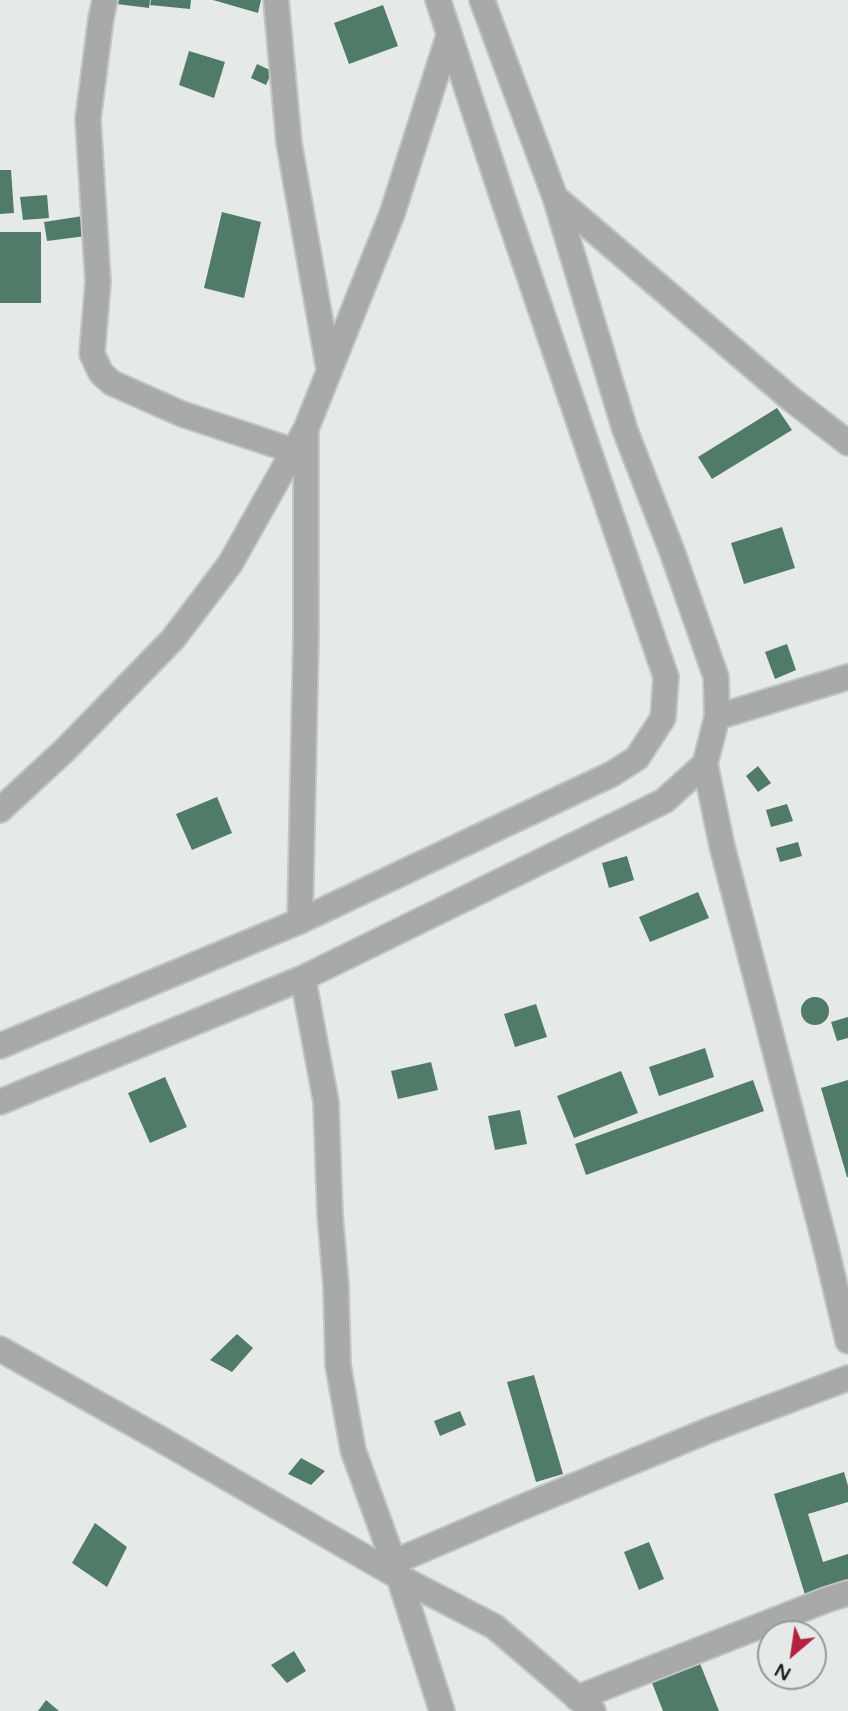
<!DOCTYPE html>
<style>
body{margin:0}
#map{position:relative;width:848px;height:1711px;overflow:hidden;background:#e5e9e7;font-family:"Varela Round",sans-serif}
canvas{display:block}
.north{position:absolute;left:757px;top:1620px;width:70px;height:70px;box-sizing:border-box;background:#e5e9e7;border:2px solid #979a98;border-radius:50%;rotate:209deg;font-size:19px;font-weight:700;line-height:28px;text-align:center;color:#212322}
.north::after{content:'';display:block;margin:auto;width:24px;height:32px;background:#b42241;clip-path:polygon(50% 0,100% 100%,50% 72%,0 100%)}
</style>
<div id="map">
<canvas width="848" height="1711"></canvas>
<div class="north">N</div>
</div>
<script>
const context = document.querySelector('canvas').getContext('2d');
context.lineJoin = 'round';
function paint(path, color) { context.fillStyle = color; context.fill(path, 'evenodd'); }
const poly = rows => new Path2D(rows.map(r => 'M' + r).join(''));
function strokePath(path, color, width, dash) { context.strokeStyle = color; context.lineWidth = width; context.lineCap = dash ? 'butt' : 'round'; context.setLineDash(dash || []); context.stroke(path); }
paint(poly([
 [117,0,150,0,149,8,117,4],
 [151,0,191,0,190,9,150,5],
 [213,0,261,0,258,13],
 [383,5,398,46,349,64,334,23],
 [189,51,225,62,214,98,179,85],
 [257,64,272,71,266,85,251,78],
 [0,170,11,170,14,213,0,214],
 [47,195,49,218,23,220,20,197],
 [222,212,261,222,244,298,204,288],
 [83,216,86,236,47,241,44,222],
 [0,232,41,232,41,303,0,303],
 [777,408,792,430,712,479,698,457],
 [782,527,795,568,744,584,731,543],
 [787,644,796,670,775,679,765,652],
 [758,766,771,783,758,792,746,776],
 [217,797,232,833,192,850,176,814],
 [787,804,793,821,771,827,766,810],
 [798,842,802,856,780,862,776,848],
 [627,856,634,880,609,888,602,863],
 [698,892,709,918,650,942,639,917],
 '801 1011a14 14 0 1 1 28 0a14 14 0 1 1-28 0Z',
 [536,1004,547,1037,515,1047,504,1014],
 [848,1017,848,1038,837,1041,831,1022],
 [705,1048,714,1077,659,1096,649,1067],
 [431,1062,438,1090,398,1099,391,1071],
 [621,1071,638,1113,574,1138,557,1096],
 [165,1077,187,1127,150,1143,128,1093],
 [753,1080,764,1111,586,1175,575,1144],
 [848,1080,848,1177,847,1177,821,1088],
 [520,1110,527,1144,495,1150,488,1116],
 [237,1334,253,1348,232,1372,210,1360],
 [534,1375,563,1474,536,1482,507,1382],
 [460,1411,466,1425,440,1436,434,1421],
 [301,1458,325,1471,311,1485,288,1474],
 [844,1472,848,1486,848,1502,808,1514,823,1562,848,1554,848,1585,806,1598,774,1494],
 [95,1523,127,1547,107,1587,72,1563],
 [649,1542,664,1579,639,1590,624,1552],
 [294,1651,306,1671,287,1683,271,1665],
 [697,1656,719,1711,663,1711,649,1675],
 [46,1700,59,1711,38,1711]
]), '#507b68');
const minor = poly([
 [105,0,101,18,88,119,98,282,92,354,101,373,112,383,182,414,294,451],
 [276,0,289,143,329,370],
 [556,198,791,399,848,443],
 [717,717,848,677],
 [705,764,722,846,825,1244,848,1341],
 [0,810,65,750,173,639,230,564,306,429,392,214,449,35],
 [300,921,306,635,306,433],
 [303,978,326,1102,330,1215,336,1286,338,1365,353,1450,399,1577,442,1711],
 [0,1046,300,921,612,774,637,758,663,718,666,677,503,199,438,0],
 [0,1102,303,978,664,801,705,764,717,717,716,677,673,554,625,430,555,197,482,0],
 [0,1349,162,1440,399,1577,495,1627,593,1711],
 [394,1562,525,1506,707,1431,848,1378],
 [577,1698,826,1600,848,1593]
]);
strokePath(minor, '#c2c5c4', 28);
strokePath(minor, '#a8a9a9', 24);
</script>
